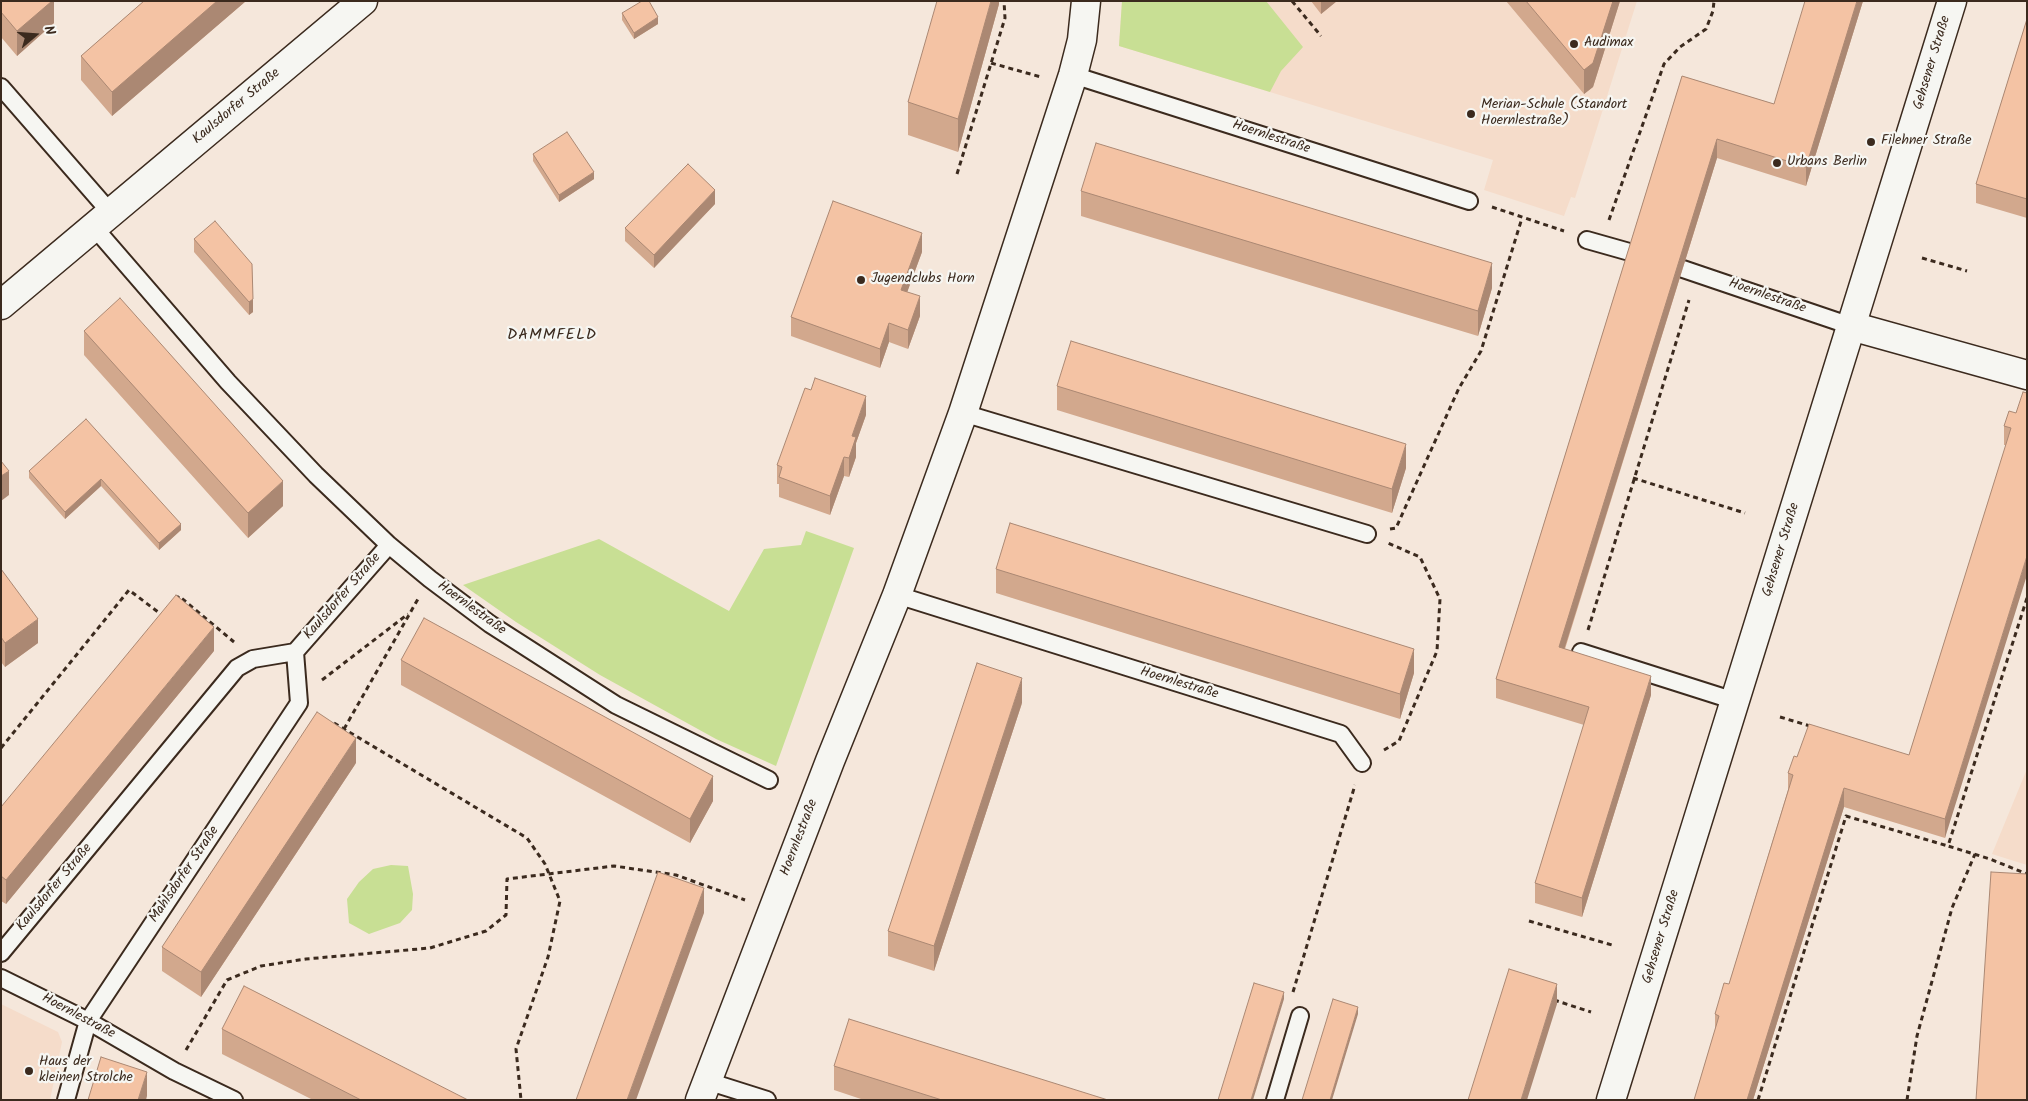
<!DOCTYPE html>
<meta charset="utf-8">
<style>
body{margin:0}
#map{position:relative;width:2028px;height:1101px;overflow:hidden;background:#f5e7db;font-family:Kalam,sans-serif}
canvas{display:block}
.frame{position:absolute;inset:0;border:2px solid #3b2a1e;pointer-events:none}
.north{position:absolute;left:10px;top:10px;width:50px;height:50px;-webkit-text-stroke:4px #f6f6f2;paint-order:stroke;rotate:72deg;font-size:14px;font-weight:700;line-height:20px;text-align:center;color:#3b2a1e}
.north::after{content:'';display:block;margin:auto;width:18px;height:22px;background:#3b2a1e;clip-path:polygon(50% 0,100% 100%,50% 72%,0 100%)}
</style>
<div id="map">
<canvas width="2028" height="1101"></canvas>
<div class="frame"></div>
<div class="north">N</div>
</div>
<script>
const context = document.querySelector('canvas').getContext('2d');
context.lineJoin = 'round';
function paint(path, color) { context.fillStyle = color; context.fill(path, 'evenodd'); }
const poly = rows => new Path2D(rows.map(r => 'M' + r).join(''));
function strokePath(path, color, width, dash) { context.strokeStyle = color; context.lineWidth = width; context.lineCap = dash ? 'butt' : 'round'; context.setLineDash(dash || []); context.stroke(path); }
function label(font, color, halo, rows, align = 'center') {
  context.font = font + ' Kalam,sans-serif'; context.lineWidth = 4.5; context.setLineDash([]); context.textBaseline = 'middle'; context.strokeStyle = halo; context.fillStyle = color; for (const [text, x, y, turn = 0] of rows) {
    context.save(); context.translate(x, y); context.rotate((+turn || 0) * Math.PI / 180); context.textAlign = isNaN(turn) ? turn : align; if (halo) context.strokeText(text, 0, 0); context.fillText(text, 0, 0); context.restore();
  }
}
paint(poly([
 [1122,1,1637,1,1575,198,1571,197,1564,216,1484,190,1493,160,1119,46],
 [2027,769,2027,865,1992,854],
 [1,1004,58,1032,62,1042,50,1100,1,1100]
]), '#f5dcca');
paint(poly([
 [1122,1,1266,1,1303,47,1281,71,1270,92,1119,46],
 [806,531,854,548,776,766,716,739,600,675,516,622,463,585,599,539,729,611,764,549,801,545],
 [391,865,408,866,413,894,412,910,400,923,369,934,349,923,347,899,359,882,373,869]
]), '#c8df94');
const lane = poly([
 [1073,75,1469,201],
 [1,87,110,212],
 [93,226,228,382,316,475,389,545,430,579,490,624,616,705,769,780],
 [1587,240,1633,253],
 [1683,269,1851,326],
 [963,413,1367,534],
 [897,595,1341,734,1362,763],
 [1581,652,1735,701],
 [1,953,237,668,253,659,295,652,389,545],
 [1,978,88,1021,174,1071,234,1100],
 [707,1081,767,1100],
 [66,1100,88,1021,299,703,295,652],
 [1275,1100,1300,1016]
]);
const street = poly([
 [1851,326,2027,375],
 [700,1100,830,761,897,595,963,413,1073,75,1082,40,1086,1]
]);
const secondary = poly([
 [1,305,363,1],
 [1611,1100,1952,1]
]);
strokePath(lane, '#3b2a1e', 20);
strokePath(street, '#3b2a1e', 31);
strokePath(secondary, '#3b2a1e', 31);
strokePath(poly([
 [1292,1,1321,36],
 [991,63,1041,77],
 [957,174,1005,18,1004,1],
 [1492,207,1564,231],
 [1609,220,1664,64,1680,47,1706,29,1713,11,1714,1],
 [1922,258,1967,271],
 [1633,478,1745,513],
 [1390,529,1396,528,1459,388,1481,351,1522,218],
 [2027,598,1948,846,1990,859,2027,874],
 [176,600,179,596,234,642],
 [1588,630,1689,300],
 [322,680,408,614],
 [1780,717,1810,726],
 [334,723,527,838,545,864,560,901,548,957,516,1049,521,1100],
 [344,729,418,599],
 [1,748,129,590,162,615,163,614],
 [1384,750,1399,741,1437,651,1440,599,1420,557,1388,543],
 [1529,921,1612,945],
 [1293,992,1355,785],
 [1554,1000,1591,1012],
 [186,1050,227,980,261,966,306,959,430,948,486,931,506,915,507,879,614,866,676,875,745,900],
 [1758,1100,1846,816,1948,846],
 [1907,1100,1917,1036,1952,908,1975,854]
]), '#3b2a1e', 3, [5, 4]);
strokePath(lane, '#f6f6f2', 16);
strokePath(street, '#f6f6f2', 28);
strokePath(secondary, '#f6f6f2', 28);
paint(poly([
 [1,1,54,1,54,23,17,56,1,37],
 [144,1,246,1,112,116,81,80,81,56],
 [999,1,999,4,958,152,908,135,908,102],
 [1311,1,1337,1,1321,14],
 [1506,1,1620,1,1593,87,1584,94],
 [1863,1,1806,186,1717,158,1565,649,1651,695,1582,917,1535,903,1535,883,1584,725,1496,698,1496,679,1682,76,1774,104],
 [622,13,658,24,634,39,622,20],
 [2027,19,2027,218,1976,203,1976,184],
 [533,154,594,179,559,202,533,161],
 [1081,191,1492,288,1478,336,1081,216],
 [715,204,654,268,625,241,625,228],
 [194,239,252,264,253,312,249,315,194,252],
 [922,252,907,292,920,316,908,349,889,342,880,368,791,336,791,317],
 [84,331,283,506,248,538,84,355],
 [1057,386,1406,468,1392,513,1057,410],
 [2016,413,1945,838,1844,807,1753,1100,1694,1100,1715,1030,1715,1014,1729,984,1788,790,1788,773,1909,755,2006,445,2004,445,2004,426],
 [866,415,856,443,856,457,849,477,844,476,830,515,779,497,779,484,777,484,777,465],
 [86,419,181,530,159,550,101,486,65,519,29,478,29,471],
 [1,569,38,643,5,667,1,662],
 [996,569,1414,673,1400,719,996,593],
 [214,651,6,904,1,901,1,807],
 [401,660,713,801,690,843,401,685],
 [1022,703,934,971,888,956,888,931],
 [356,763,201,997,162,971,162,947],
 [222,1029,468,1100,313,1100,222,1054],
 [834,1066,1108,1100,864,1100,834,1090]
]), '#d2a88d');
paint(poly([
 [52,1,54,1,54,23,17,56,17,31],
 [217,1,246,1,112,116,112,92],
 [991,1,999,1,999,4,958,152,958,119],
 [1321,1,1337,1,1321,14],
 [1613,1,1620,1,1593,87,1584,94,1584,70],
 [1857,1,1863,1,1806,186,1806,167],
 [658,17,658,24,634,39,634,33],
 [1717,139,1717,158,1559,666,1559,647],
 [594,172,594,179,559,202,559,195],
 [715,190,715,204,654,268,654,255],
 [922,233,922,252,901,309,901,290],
 [1492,263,1492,288,1478,336,1478,311],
 [920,296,920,316,908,349,908,330],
 [253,299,253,312,249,315,249,302],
 [889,323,889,342,880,368,880,349],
 [866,396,866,415,856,443,856,457,849,477,849,458,852,436],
 [1406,444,1406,468,1392,513,1392,489],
 [844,457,844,476,830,515,830,496],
 [9,471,9,495,1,501,1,476],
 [101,479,101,486,65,519,65,512],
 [283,481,283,506,248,538,248,513],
 [181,524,181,530,159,550,159,543],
 [2027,556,2027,575,1945,838,1945,819],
 [38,619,38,643,5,667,5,643],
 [214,627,214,651,6,904,6,880],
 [1414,649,1414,673,1400,719,1400,694],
 [1651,676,1651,695,1582,917,1582,898],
 [1022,678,1022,703,934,971,934,946],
 [356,738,356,763,201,997,201,972],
 [713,776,713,801,690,843,690,819],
 [1844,788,1844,807,1753,1100,1747,1100],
 [704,888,704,913,636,1100,627,1100],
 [1557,984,1557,1004,1527,1100,1521,1100],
 [1284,992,1284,999,1253,1100,1251,1100],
 [1358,1007,1358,1014,1332,1100,1330,1100],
 [147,1072,147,1096,146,1100,138,1100]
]), '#ab8873');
const building = poly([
 [1,1,52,1,17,31,1,12,1,1],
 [144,1,217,1,112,92,81,56,144,1],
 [642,1,649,1,658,17,634,33,622,13,642,1],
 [937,1,991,1,958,119,908,102,937,1],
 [1526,1,1613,1,1593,63,1584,70,1526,1],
 [1805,1,1857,1,1806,167,1717,139,1559,647,1651,676,1582,898,1535,883,1589,707,1496,679,1682,76,1774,104,1805,1],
 [2027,19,2027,199,1976,184,2027,19],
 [567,132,594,172,559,195,533,154,567,132],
 [1096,143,1492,263,1478,311,1081,191,1096,143],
 [688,164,715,190,654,255,625,228,688,164],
 [833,201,922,233,901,290,920,296,908,330,889,323,880,349,791,317,833,201],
 [215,221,252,264,253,299,249,302,194,239,215,221],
 [120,298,283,481,248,513,84,331,120,298],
 [1071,341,1406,444,1392,489,1057,386,1071,341],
 [815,378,866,396,852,436,856,437,849,458,844,457,830,496,779,477,782,467,777,465,805,388,811,390,815,378],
 [2023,392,2027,393,2027,556,1945,819,1844,788,1747,1100,1694,1100,1719,1016,1715,1014,1724,983,1729,984,1793,775,1788,773,1794,756,1797,757,1809,724,1909,755,2011,428,2004,426,2009,411,2016,413,2023,392],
 [86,419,181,524,159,543,101,479,65,512,29,471,86,419],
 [1,461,9,471,1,476,1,461],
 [1010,523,1414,649,1400,694,996,569,1010,523],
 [1,569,38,619,5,643,1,637,1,569],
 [176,595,214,627,6,880,1,876,1,807,176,595],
 [424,618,713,776,690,819,401,660,424,618],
 [977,663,1022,678,934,946,888,931,977,663],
 [317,712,356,738,201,972,162,947,317,712],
 [658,872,704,888,627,1100,576,1100,658,872],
 [1991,872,2027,874,2027,1100,1976,1100,1991,872],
 [1509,969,1557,984,1521,1100,1468,1100,1509,969],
 [1254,983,1284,992,1251,1100,1218,1100,1254,983],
 [244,986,468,1100,361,1100,222,1029,244,986],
 [1333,999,1358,1007,1330,1100,1302,1100,1333,999],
 [849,1019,1108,1100,942,1100,834,1066,849,1019],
 [101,1057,147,1072,138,1100,88,1100,101,1057]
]);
paint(building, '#f4c3a4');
strokePath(building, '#ab8873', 1);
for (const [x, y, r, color] of [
 [1574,44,5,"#3b2a1e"],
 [1471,114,5,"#3b2a1e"],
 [1871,142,5,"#3b2a1e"],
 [1777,163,5,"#3b2a1e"],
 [861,280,5,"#3b2a1e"],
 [29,1071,5,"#3b2a1e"]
]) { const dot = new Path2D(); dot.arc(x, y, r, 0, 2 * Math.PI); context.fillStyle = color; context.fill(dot); strokePath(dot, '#f6f6f2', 2); }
label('14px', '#3b2a1e', '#f6f6f2', [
 ["Audimax",1584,44],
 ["Merian-Schule (Standort",1481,106],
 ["Hoernlestraße)",1481,122],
 ["Filehner Straße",1881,142],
 ["Urbans Berlin",1787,163],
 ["Jugendclubs Horn",871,280],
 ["Haus der",39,1063],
 ["kleinen Strolche",39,1079]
], 'left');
label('14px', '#3b2a1e', '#f6f6f2', [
 ["Gehsener Straße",1933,63,-73],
 ["Kaulsdorfer Straße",237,107,-40],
 ["Hoernlestraße",1271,138,18],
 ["Hoernlestraße",1767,297,19],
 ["Gehsener Straße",1782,550,-73],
 ["Kaulsdorfer Straße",343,597,-49],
 ["Hoernlestraße",471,609,36],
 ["Hoernlestraße",1179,684,17],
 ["Hoernlestraße",800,838,-69],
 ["Mahlsdorfer Straße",185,875,-56],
 ["Kaulsdorfer Straße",55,888,-50],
 ["Gehsener Straße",1662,937,-73],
 ["Hoernlestraße",78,1017,28]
]);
context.letterSpacing = '1px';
label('16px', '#3b2a1e', '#f6f6f2', [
 ["DAMMFELD",552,336]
]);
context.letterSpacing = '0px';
</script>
